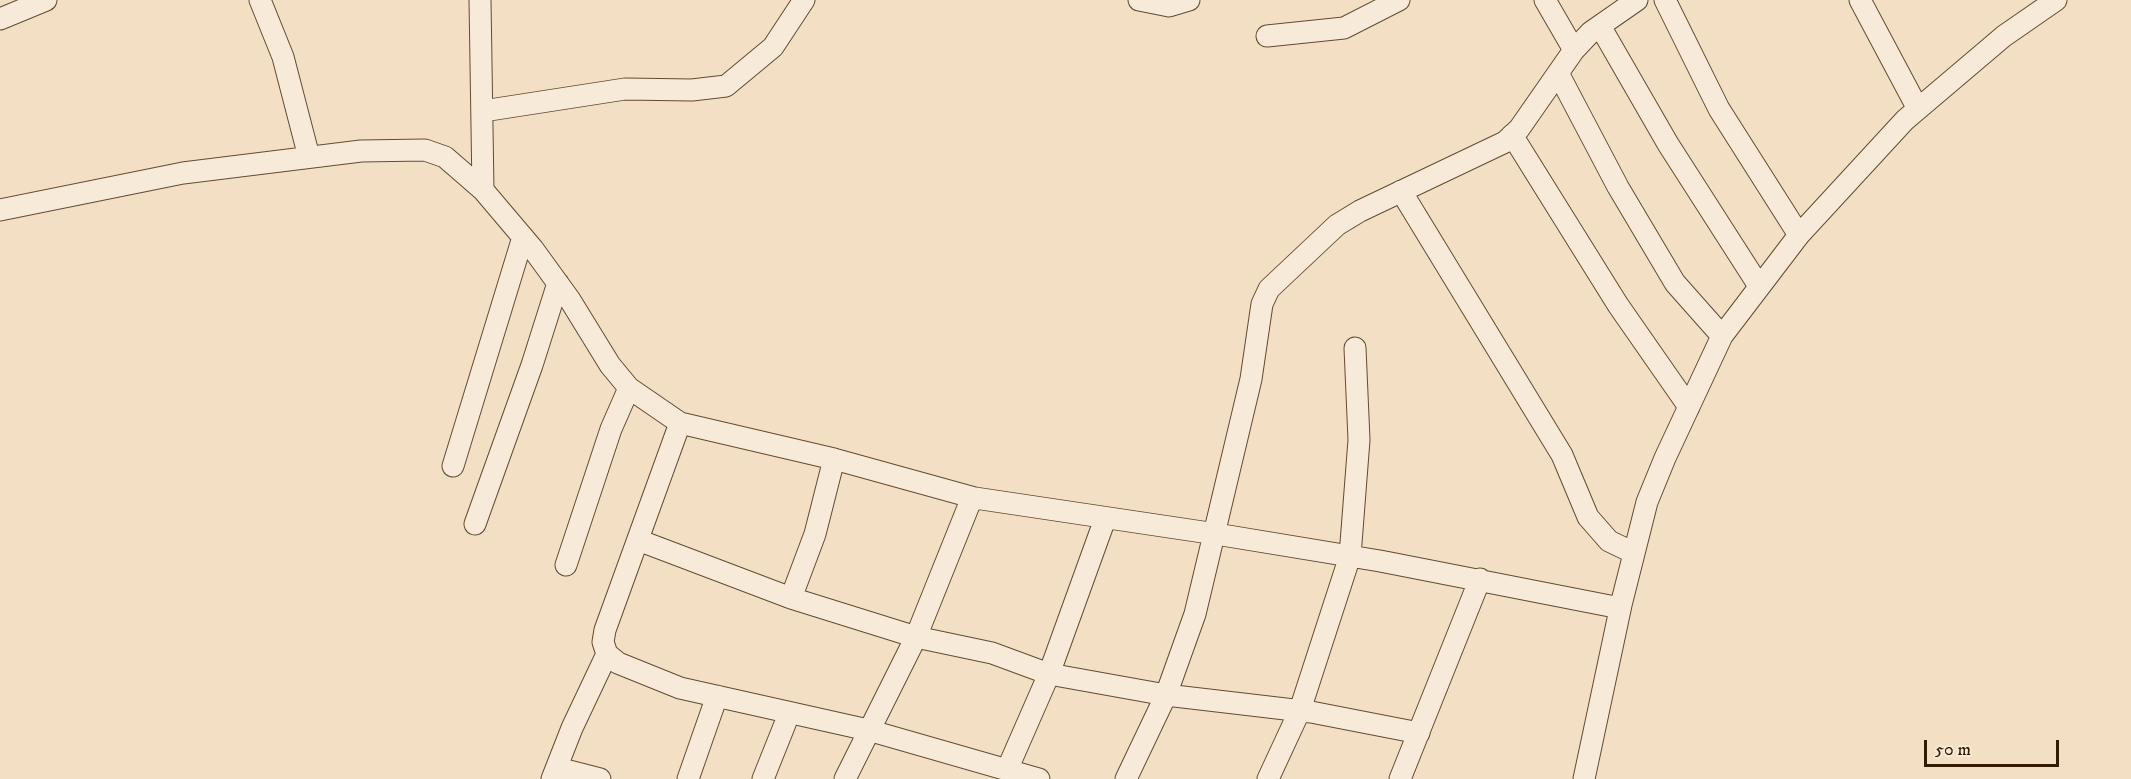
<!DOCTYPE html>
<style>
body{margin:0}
#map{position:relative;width:2131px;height:779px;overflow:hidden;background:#f3dfc4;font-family:"IM FELL DW Pica",serif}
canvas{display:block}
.scale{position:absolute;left:1924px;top:740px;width:135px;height:27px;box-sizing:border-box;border:3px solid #321b00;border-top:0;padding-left:8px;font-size:18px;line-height:21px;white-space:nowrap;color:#321b00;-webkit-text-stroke:4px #f7ead9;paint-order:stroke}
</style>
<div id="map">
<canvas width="2131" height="779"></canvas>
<div class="scale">50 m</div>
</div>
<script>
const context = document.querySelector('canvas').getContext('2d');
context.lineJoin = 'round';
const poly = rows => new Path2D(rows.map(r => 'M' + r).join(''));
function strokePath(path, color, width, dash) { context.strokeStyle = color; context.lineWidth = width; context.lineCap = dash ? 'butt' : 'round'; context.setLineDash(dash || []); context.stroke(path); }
const street = poly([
 [260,0,283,57,309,157],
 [480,0,483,190],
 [1139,0,1169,6,1189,0],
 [1545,0,1574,50],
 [1665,0,1719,109,1799,235],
 [1860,0,1918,109],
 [0,19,46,0],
 [1600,26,1668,144,1759,286],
 [1267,36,1344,28,1399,0],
 [1558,73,1618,187,1675,283,1722,336],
 [483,111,625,89,692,90,726,86,773,47,804,0],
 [1512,135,1618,305,1689,407],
 [1401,191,1562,455,1588,517,1609,541,1634,553],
 [0,210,183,173,361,151,425,150,445,157,483,190,533,249,570,300,610,365,629,388,680,423,834,459,975,498],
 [680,423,605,630,603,642,607,654,618,663,680,688,868,730,1039,779],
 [453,466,523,237],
 [475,524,532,365,558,283],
 [638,540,791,598,916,637,992,653,1049,674,1166,695,1311,712,1419,733],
 [566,565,611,429,629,388],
 [791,598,815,534,834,459],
 [557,768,600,779],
 [1007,770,1049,674,1105,519],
 [552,779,572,728,607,654],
 [688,779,717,696],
 [763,779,789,714],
 [845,779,916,637,969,505,975,498,1216,534,1380,561,1615,607,1621,605,1647,502,1665,458,1722,336,1799,235,1905,120,2004,36,2056,0],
 [1126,779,1166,695,1195,614,1251,379,1262,304,1269,289,1337,225,1360,211,1505,142,1519,129,1574,50,1591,32,1637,0],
 [1268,779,1300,710,1350,556,1359,440,1355,348],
 [1400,779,1480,579],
 [1584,779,1621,605]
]);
strokePath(street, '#624c31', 23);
strokePath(street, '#f7ead9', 21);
</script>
